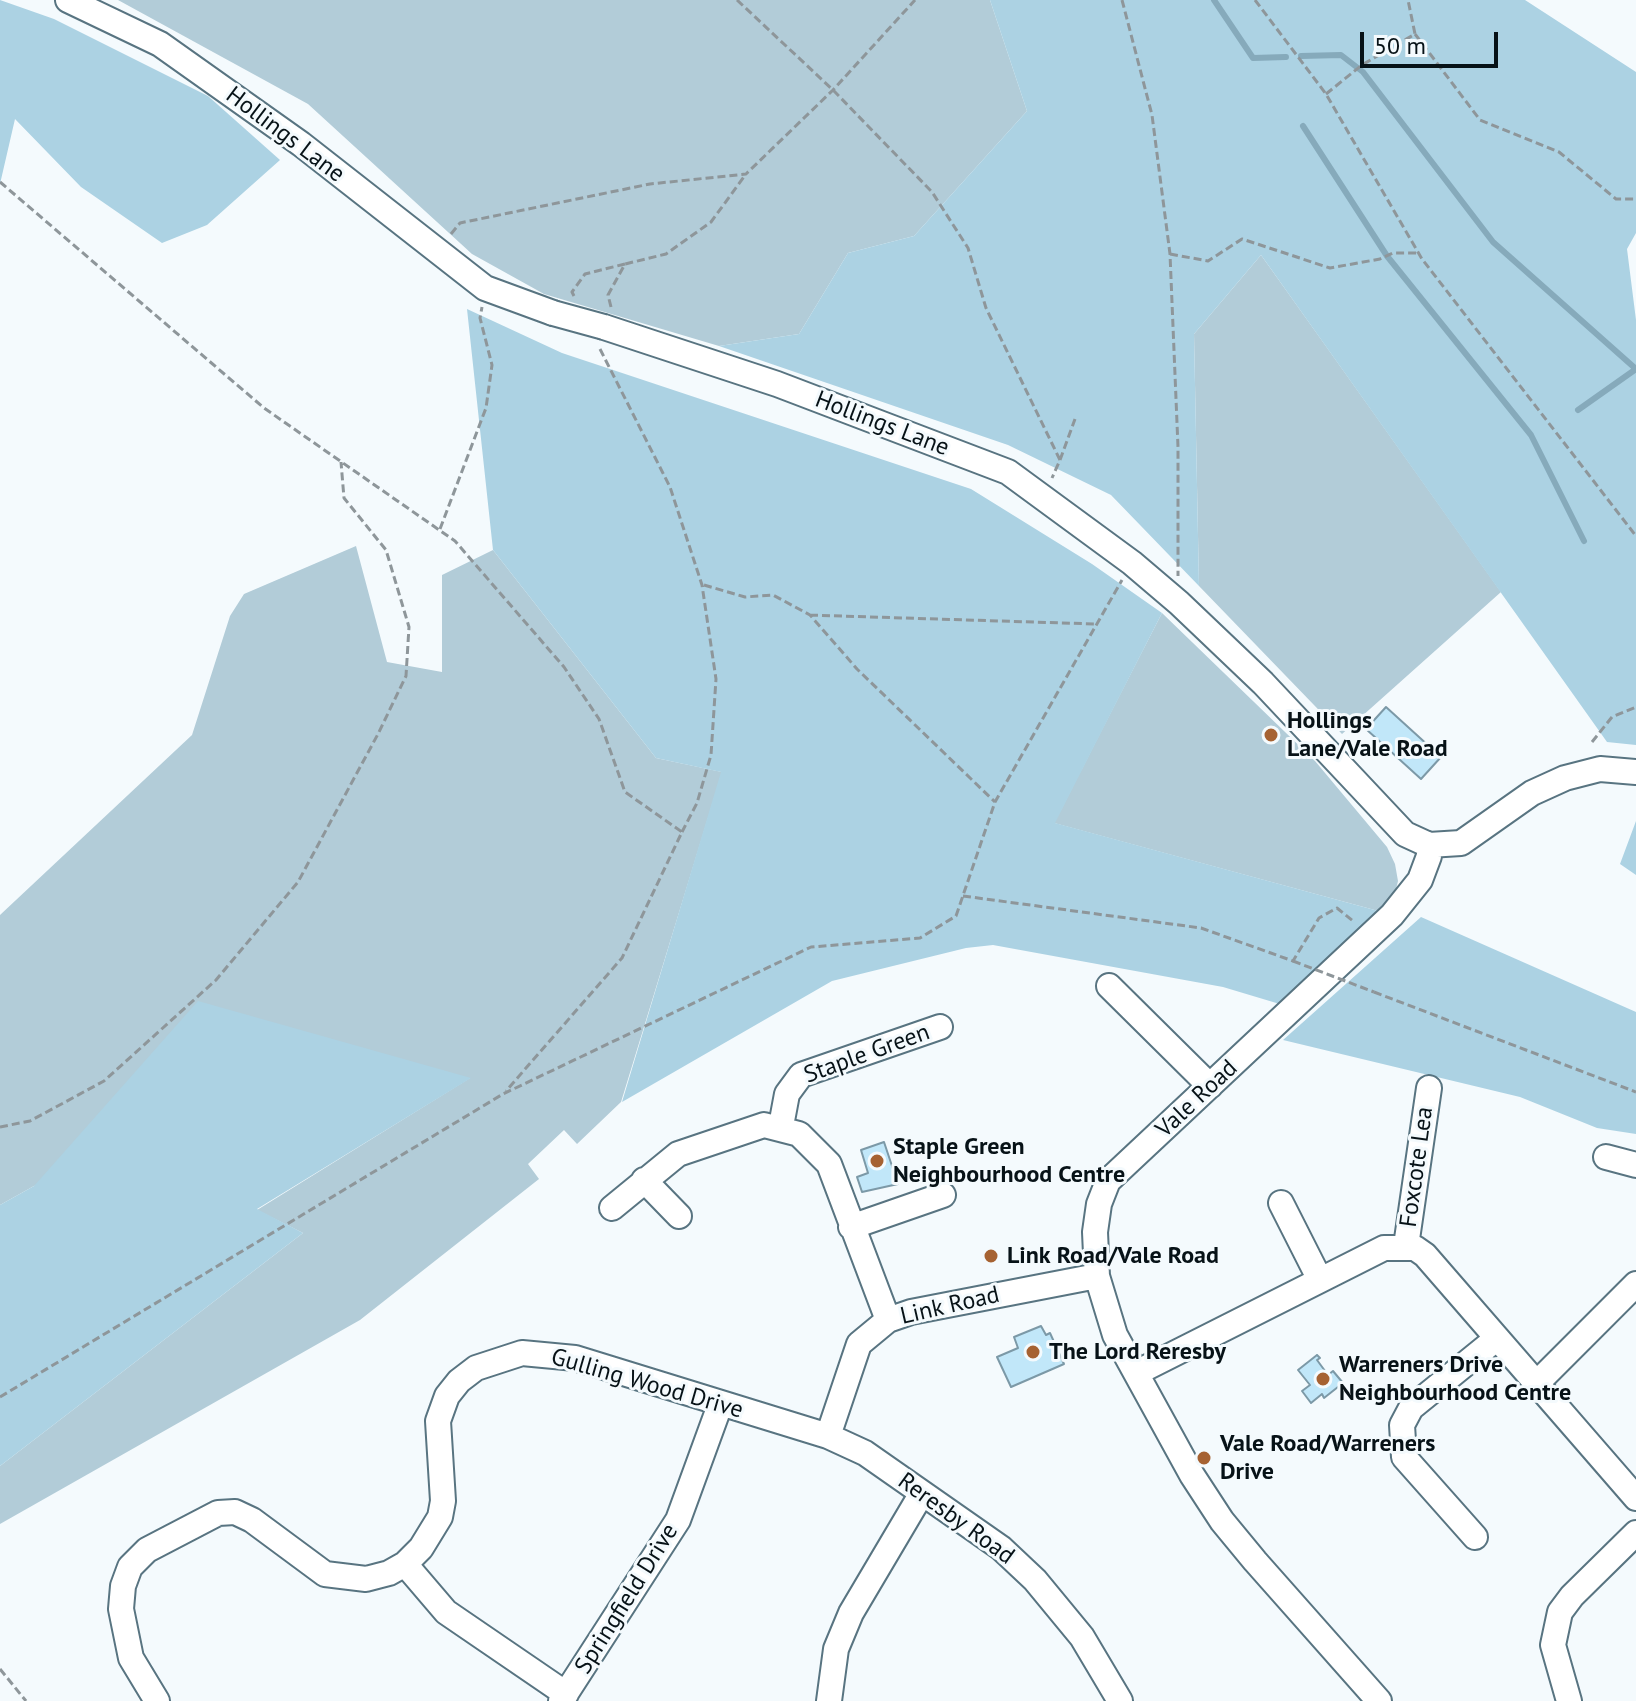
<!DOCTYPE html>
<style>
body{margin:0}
#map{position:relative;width:1636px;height:1701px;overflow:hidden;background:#f4fafd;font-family:"PT Sans",sans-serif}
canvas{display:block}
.scale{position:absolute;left:1360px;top:32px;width:138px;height:36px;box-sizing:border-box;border:4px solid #071217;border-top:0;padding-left:10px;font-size:24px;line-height:28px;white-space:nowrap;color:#071217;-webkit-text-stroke:6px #f4fafd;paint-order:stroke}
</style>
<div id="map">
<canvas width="1636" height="1701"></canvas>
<div class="scale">50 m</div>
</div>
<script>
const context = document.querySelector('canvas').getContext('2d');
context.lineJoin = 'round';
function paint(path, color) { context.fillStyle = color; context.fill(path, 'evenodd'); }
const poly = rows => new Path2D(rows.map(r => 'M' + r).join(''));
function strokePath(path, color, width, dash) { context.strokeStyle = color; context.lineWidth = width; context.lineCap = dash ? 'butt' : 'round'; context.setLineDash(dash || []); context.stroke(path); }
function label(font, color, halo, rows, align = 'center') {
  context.font = font + ' "PT Sans",sans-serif'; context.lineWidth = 6; context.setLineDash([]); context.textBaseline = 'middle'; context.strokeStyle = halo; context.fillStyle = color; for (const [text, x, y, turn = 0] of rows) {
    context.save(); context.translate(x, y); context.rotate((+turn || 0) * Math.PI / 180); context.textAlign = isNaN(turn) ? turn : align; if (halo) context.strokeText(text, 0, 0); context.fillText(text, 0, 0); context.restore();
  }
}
paint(poly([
 [118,0,990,0,1027,111,914,236,848,253,799,334,719,346,544,294,472,254,308,104],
 [1261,255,1501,592,1342,734,1199,586,1194,334],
 [356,546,387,662,442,672,442,575,493,550,656,758,722,772,621,1102,577,1144,564,1130,528,1164,539,1179,360,1320,0,1524,0,1466,303,1233,257,1210,470,1078,34,1186,0,1205,0,915,192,735,230,616,244,594],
 [1162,613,1315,761,1387,847,1395,864,1398,881,1394,897,1382,912,1054,823]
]), '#b2ccd8');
paint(poly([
 [0,0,54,19,208,96,280,160,207,225,162,243,81,187,15,119,0,184],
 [990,0,1525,0,1636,72,1636,233,1627,249,1636,320,1636,745,1607,742,1261,255,1194,334,1199,586,1111,495,1008,445,719,346,799,334,848,253,914,236,1027,111],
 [467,309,562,353,971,489,1092,564,1162,613,1055,823,1382,912,1283,1005,1223,987,993,945,966,948,832,981,622,1102,721,772,656,758,493,550],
 [1636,821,1636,875,1620,864],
 [1421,917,1636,1012,1636,1134,1597,1128,1520,1097,1283,1040],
 [198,1001,471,1078,257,1209,303,1233,0,1466,0,1205,34,1186]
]), '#acd2e3');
strokePath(poly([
 [1214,0,1253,58,1286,57],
 [1301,56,1341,55,1363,72,1493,242,1636,369],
 [1303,126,1387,256,1531,435,1584,541],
 [1578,410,1636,369]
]), '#86aabb', 6);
const building = poly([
 [1386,707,1441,757,1421,779,1366,729,1386,707],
 [884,1142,898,1184,862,1192,857,1177,868,1173,861,1150,884,1142],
 [1041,1326,1046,1335,1050,1333,1064,1364,1011,1387,997,1357,1018,1348,1014,1337,1041,1326],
 [1317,1355,1320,1358,1317,1360,1328,1375,1333,1371,1343,1383,1324,1398,1322,1394,1311,1403,1302,1391,1310,1385,1298,1370,1317,1355]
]);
paint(building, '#c1e7f9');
strokePath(building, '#7c99a7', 2);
const minor = poly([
 [68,0,160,44,301,144,485,288,553,313],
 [604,327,777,384,1008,472,1132,563,1179,603,1263,683,1405,834,1429,845,1461,843,1532,793,1565,778,1600,769,1636,772],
 [1109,986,1210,1086],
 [781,1126,787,1094,801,1075,940,1027],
 [1606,1157,1636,1165],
 [644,1180,679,1216],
 [1281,1203,1320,1280],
 [612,1208,678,1154,764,1125,799,1134,829,1164,888,1320],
 [851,1227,943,1195],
 [1406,1246,1429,1088],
 [1136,1373,1384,1248,1415,1248,1425,1255,1636,1498],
 [1537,1383,1636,1284],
 [828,1436,859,1344,888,1320,911,1312,1097,1276],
 [1475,1537,1404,1457,1402,1425,1411,1408,1496,1339],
 [405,1564,446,1612,566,1694],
 [157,1701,131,1658,121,1609,123,1586,130,1567,147,1550,218,1513,235,1512,252,1520,325,1574,366,1579,389,1573,405,1564,421,1548,440,1517,443,1501,438,1421,447,1396,459,1381,476,1368,522,1353,575,1358,828,1436,865,1453,1001,1548,1035,1580,1082,1637,1120,1701],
 [561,1701,678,1520,720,1405],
 [829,1701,836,1649,851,1613,922,1493],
 [1379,1701,1255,1561,1222,1521,1192,1475,1115,1335,1097,1276,1095,1232,1099,1204,1108,1181,1392,915,1420,880,1429,856,1429,845],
 [1569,1701,1553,1645,1560,1612,1572,1596,1636,1533]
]);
strokePath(minor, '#587481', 28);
strokePath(poly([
 [737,0,833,90,932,192,968,248,986,308,1060,460,1052,478],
 [1122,0,1152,115,1170,254,1178,447,1178,576],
 [1255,0,1326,94,1422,259,1636,536],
 [1415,34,1480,120,1559,152,1616,199,1636,199],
 [1326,94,1362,65,1415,34,1408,0],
 [0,182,264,408,455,541,564,667,599,719,625,792,682,832,622,958,506,1091],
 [451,234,460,223,650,184,746,174,833,90,915,0],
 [1170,254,1208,261,1242,239,1330,268,1380,259,1393,253,1419,253],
 [574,296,572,292,585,274,625,264],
 [611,307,608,295,625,264,666,254,711,222,746,174],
 [600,349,670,487,702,585,716,679,711,755,697,803,682,832],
 [1060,460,1075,419],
 [440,529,486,408,492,365,480,318,482,307],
 [704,585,745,597,773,595,810,615,857,669,995,802],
 [810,615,1097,624],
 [1592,742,1612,717,1636,707],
 [963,896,1201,928,1293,961,1319,918,1337,908,1353,921],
 [1374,992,1636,1092],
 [0,1127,30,1121,104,1081,216,980,298,882,378,734,406,676,409,627,386,550,344,498,341,462],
 [0,1397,503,1094,811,947,920,938,956,916,995,802,1122,580],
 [0,1669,26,1701]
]), '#8e969a', 3, [8, 4]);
strokePath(minor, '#fff', 24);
const minorBridge = poly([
 [553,313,604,327]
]);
strokePath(minorBridge, '#587481', 28, []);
strokePath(poly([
 [1293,961,1374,992]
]), '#8e969a', 3, [8, 4]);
strokePath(minorBridge, '#fff', 24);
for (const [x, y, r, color] of [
 [1271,735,8,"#a66232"],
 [877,1161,8,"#a66232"],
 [991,1256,8,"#a66232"],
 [1033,1352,8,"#a66232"],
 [1323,1379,8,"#a66232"],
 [1204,1458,8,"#a66232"]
]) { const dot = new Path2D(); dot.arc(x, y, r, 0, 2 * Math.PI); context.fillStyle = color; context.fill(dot); strokePath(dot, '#f4fafd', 3); }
label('24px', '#071217', '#f4fafd', [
 ["Hollings Lane",285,135,37],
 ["Hollings Lane",882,424,21],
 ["Staple Green",867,1054,-20],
 ["Vale Road",1197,1099,-43],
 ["Foxcote Lea",1417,1167,-82],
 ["Link Road",950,1306,-13],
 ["Gulling Wood Drive",647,1384,16],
 ["Reresby Road",956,1519,36],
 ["Springfield Drive",627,1599,-58]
]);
label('bold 24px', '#071217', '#f4fafd', [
 ["Hollings",1287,721],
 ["Lane/Vale Road",1287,749],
 ["Staple Green",893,1147],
 ["Neighbourhood Centre",893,1175],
 ["Link Road/Vale Road",1007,1256],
 ["The Lord Reresby",1049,1352],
 ["Warreners Drive",1339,1365],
 ["Neighbourhood Centre",1339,1393],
 ["Vale Road/Warreners",1220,1444],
 ["Drive",1220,1472]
], 'left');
</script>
